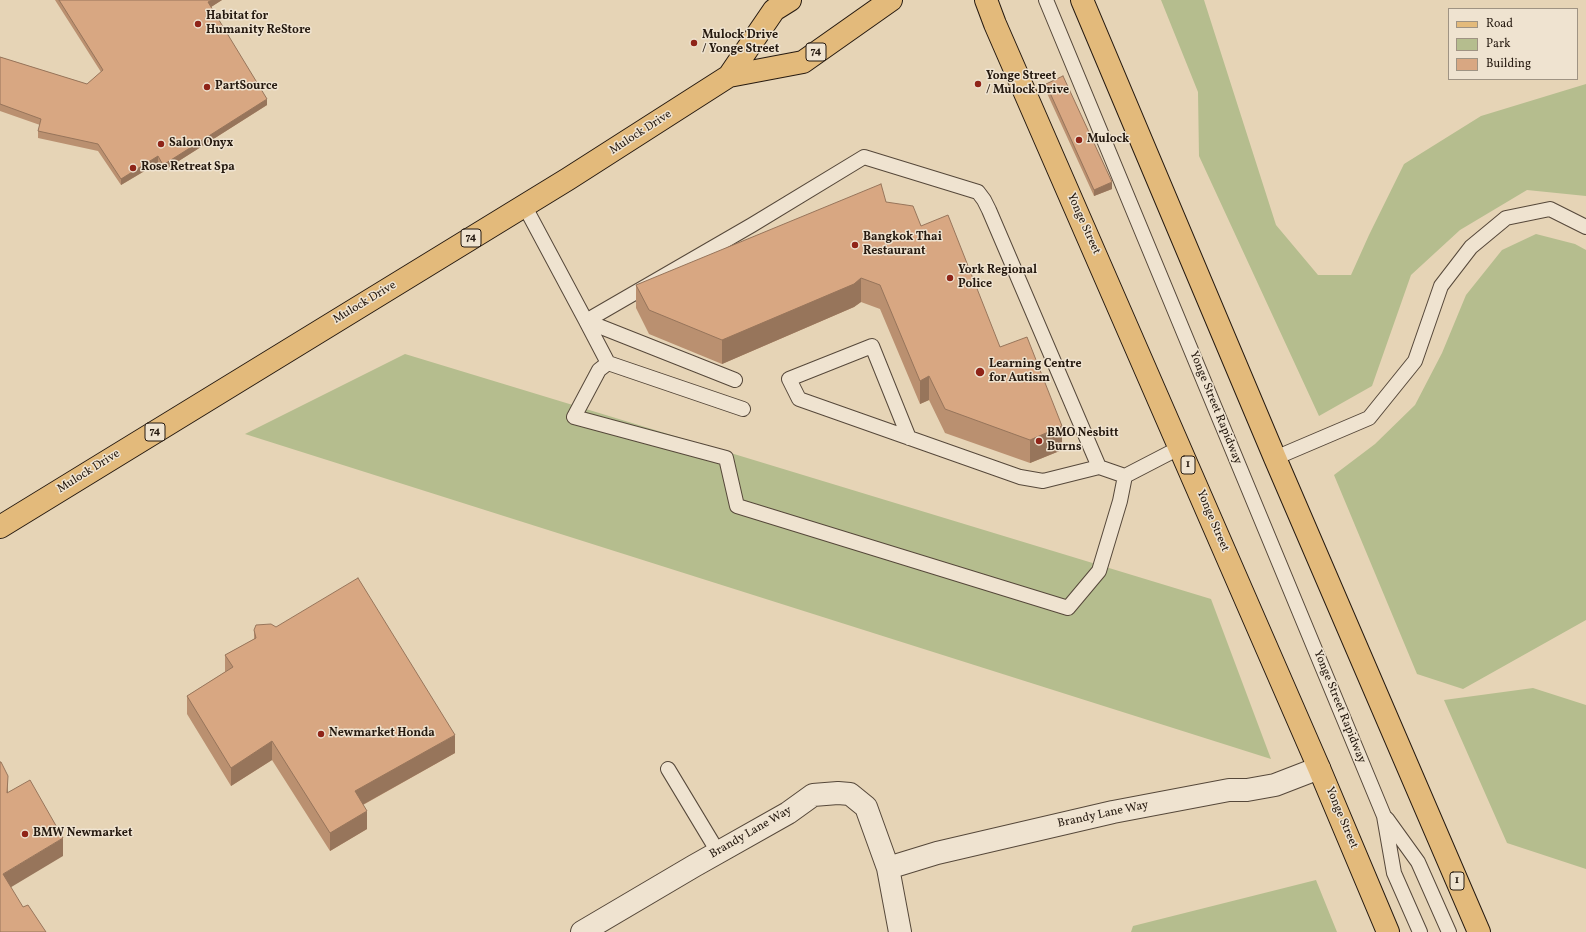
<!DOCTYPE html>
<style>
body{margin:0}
#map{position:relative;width:1586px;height:932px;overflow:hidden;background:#e6d4b6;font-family:Vollkorn,serif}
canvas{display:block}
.legend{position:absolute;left:1448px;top:8px;width:130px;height:72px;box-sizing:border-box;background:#efe3d0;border:1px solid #9f9383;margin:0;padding:5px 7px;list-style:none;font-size:12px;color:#261a10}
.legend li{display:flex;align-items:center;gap:8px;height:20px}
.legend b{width:20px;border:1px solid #9f9383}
</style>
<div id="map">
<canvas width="1586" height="932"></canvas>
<ul class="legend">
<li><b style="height:5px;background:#e3ba7b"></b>Road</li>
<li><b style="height:11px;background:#b5bd8e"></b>Park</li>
<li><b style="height:11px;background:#d8a782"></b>Building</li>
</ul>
</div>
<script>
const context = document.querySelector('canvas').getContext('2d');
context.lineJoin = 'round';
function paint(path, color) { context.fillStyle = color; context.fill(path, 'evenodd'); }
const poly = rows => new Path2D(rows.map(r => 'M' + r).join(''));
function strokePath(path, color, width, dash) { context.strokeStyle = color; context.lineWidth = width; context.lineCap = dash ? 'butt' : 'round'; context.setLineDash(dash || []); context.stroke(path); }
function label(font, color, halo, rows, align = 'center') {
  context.font = font + ' Vollkorn,serif'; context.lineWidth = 3; context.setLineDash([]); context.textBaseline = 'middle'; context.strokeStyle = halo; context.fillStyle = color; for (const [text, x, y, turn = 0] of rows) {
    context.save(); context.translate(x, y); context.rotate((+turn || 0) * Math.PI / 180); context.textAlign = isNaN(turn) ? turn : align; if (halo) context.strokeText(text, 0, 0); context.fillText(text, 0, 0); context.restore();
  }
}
paint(poly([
 [1161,0,1204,0,1276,225,1318,275,1351,275,1369,235,1404,164,1481,116,1586,84,1586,196,1527,190,1460,230,1411,275,1372,386,1319,416,1199,156,1198,92],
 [1536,234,1575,244,1586,250,1586,620,1463,689,1417,674,1334,475,1375,444,1415,405,1442,353,1466,295,1502,250],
 [405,354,1211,599,1271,759,245,434],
 [1533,688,1586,705,1586,869,1507,843,1444,700],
 [1316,880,1337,932,1131,932,1133,926]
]), '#b5bd8e');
const service = poly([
 [1046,0,1384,816,1394,873,1420,932],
 [524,205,586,321,752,225,864,157,978,192,984,200,989,210,1099,467,1125,476,1181,447],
 [586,321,608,363,743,409],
 [586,321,735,380],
 [608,363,599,370,574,417,726,458,737,506,1068,608,1099,571,1120,501,1125,476],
 [909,438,872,346,789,379,799,399,1020,477,1043,481,1099,467],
 [1275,458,1369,418,1415,361,1441,286,1471,247,1506,218,1550,209,1586,227],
 [668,769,718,852],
 [1387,819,1418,862,1449,932]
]);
const minor = poly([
 [888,868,937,853,1113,812,1229,790,1247,790,1275,785,1319,768],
 [582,932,694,866,788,813,813,795,838,793,850,794,866,807,888,868,900,932]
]);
const primary = poly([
 [986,0,995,24,1319,768,1388,932],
 [1082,0,1275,458,1479,932],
 [729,76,803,62,891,0],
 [0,527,568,179,729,76,774,10,790,0]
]);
strokePath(service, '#56483a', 16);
strokePath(minor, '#56483a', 24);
strokePath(primary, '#261a10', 24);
strokePath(service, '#efe3d0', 14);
strokePath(minor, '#efe3d0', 22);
strokePath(primary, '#e3ba7b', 22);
paint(poly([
 [55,0,222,0,211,7,267,105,163,171,158,163,121,185,98,151,38,138,38,131,40,125,0,111,0,57,87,84,101,72],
 [1046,84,1112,189,1094,196,1046,91],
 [886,202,921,226,1000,347,1062,450,1030,463,945,433,929,400,920,404,880,309,861,302,854,307,722,364,649,334,636,308,636,285],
 [254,630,455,753,363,805,367,829,330,851,272,760,231,786,187,714,187,696,225,672,225,655,254,639]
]), '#ba9070');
paint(poly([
 [212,0,222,0,208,9,208,2],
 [267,99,267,105,163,171,163,165],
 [158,156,158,163,121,185,121,179],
 [1112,182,1112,189,1094,196,1094,190],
 [861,278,861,302,854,307,722,364,722,340],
 [929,376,929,400,920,404,920,381],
 [1062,426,1062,450,1030,463,1030,440],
 [455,735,455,753,355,809,355,791],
 [272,741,272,760,231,786,231,768],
 [8,776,8,795,7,793],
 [367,811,367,829,330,851,330,833],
 [63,838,63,856,3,892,3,874]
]), '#97755b');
const building = poly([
 [59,0,212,0,208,2,267,99,163,165,158,156,121,179,98,144,38,131,41,119,0,104,0,57,87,84,103,70,59,0],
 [1063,76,1112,182,1094,190,1046,84,1063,76],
 [881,184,886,202,913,206,921,226,948,215,1000,347,1027,337,1062,426,1030,440,945,409,929,376,920,381,880,285,861,278,854,284,722,340,649,310,636,285,881,184],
 [358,578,455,735,355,791,367,811,330,833,272,741,231,768,187,696,233,667,225,655,256,638,254,630,256,625,271,624,276,627,358,578],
 [0,762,1,762,8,776,7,793,30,780,63,838,3,874,23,907,28,905,46,932,0,932,0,762]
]);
paint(building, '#d8a782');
strokePath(building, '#97755b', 1);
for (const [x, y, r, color] of [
 [198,24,4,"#8f2418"],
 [694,43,4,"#8f2418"],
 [978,84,4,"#8f2418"],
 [207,87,4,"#8f2418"],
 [1079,140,4,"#8f2418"],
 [161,144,4,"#8f2418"],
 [133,168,4,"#8f2418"],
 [855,245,4,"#8f2418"],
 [950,278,4,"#8f2418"],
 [980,372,5,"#8f2418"],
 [1039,441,4,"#8f2418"],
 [321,734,4,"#8f2418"],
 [25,834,4,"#8f2418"]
]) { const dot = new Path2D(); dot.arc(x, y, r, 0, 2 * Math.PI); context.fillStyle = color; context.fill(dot); strokePath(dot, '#efe3d0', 1.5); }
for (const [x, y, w] of [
 [816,52,20],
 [471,238,20],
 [155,432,20],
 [1188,465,14],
 [1457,881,14]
]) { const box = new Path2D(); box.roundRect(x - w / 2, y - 9, w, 18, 3); context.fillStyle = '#efe3d0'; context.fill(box); strokePath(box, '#261a10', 1); }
label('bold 11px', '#261a10', null, [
 ["74",816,52],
 ["74",471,238],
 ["74",155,432],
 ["1",1188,465],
 ["1",1457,881]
]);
label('bold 12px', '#261a10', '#efe3d0', [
 ["Habitat for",206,17],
 ["Humanity ReStore",206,31],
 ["Mulock Drive",702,36],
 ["/ Yonge Street",702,50],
 ["Yonge Street",986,77],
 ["/ Mulock Drive",986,91],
 ["PartSource",215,87],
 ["Mulock",1087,140],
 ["Salon Onyx",169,144],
 ["Rose Retreat Spa",141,168],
 ["Bangkok Thai",863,238],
 ["Restaurant",863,252],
 ["York Regional",958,271],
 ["Police",958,285],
 ["Learning Centre",989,365],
 ["for Autism",989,379],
 ["BMO Nesbitt",1047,434],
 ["Burns",1047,448],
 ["Newmarket Honda",329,734],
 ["BMW Newmarket",33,834]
], 'left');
label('12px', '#261a10', '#efe3d0', [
 ["Mulock Drive",641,133,-33],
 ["Yonge Street",1083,224,66],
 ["Mulock Drive",365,303,-31],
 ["Yonge Street Rapidway",1215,408,68],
 ["Mulock Drive",89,472,-32],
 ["Yonge Street",1212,521,67],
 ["Yonge Street Rapidway",1339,707,68],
 ["Brandy Lane Way",1103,815,-12],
 ["Yonge Street",1341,818,67],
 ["Brandy Lane Way",751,833,-30]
]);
</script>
